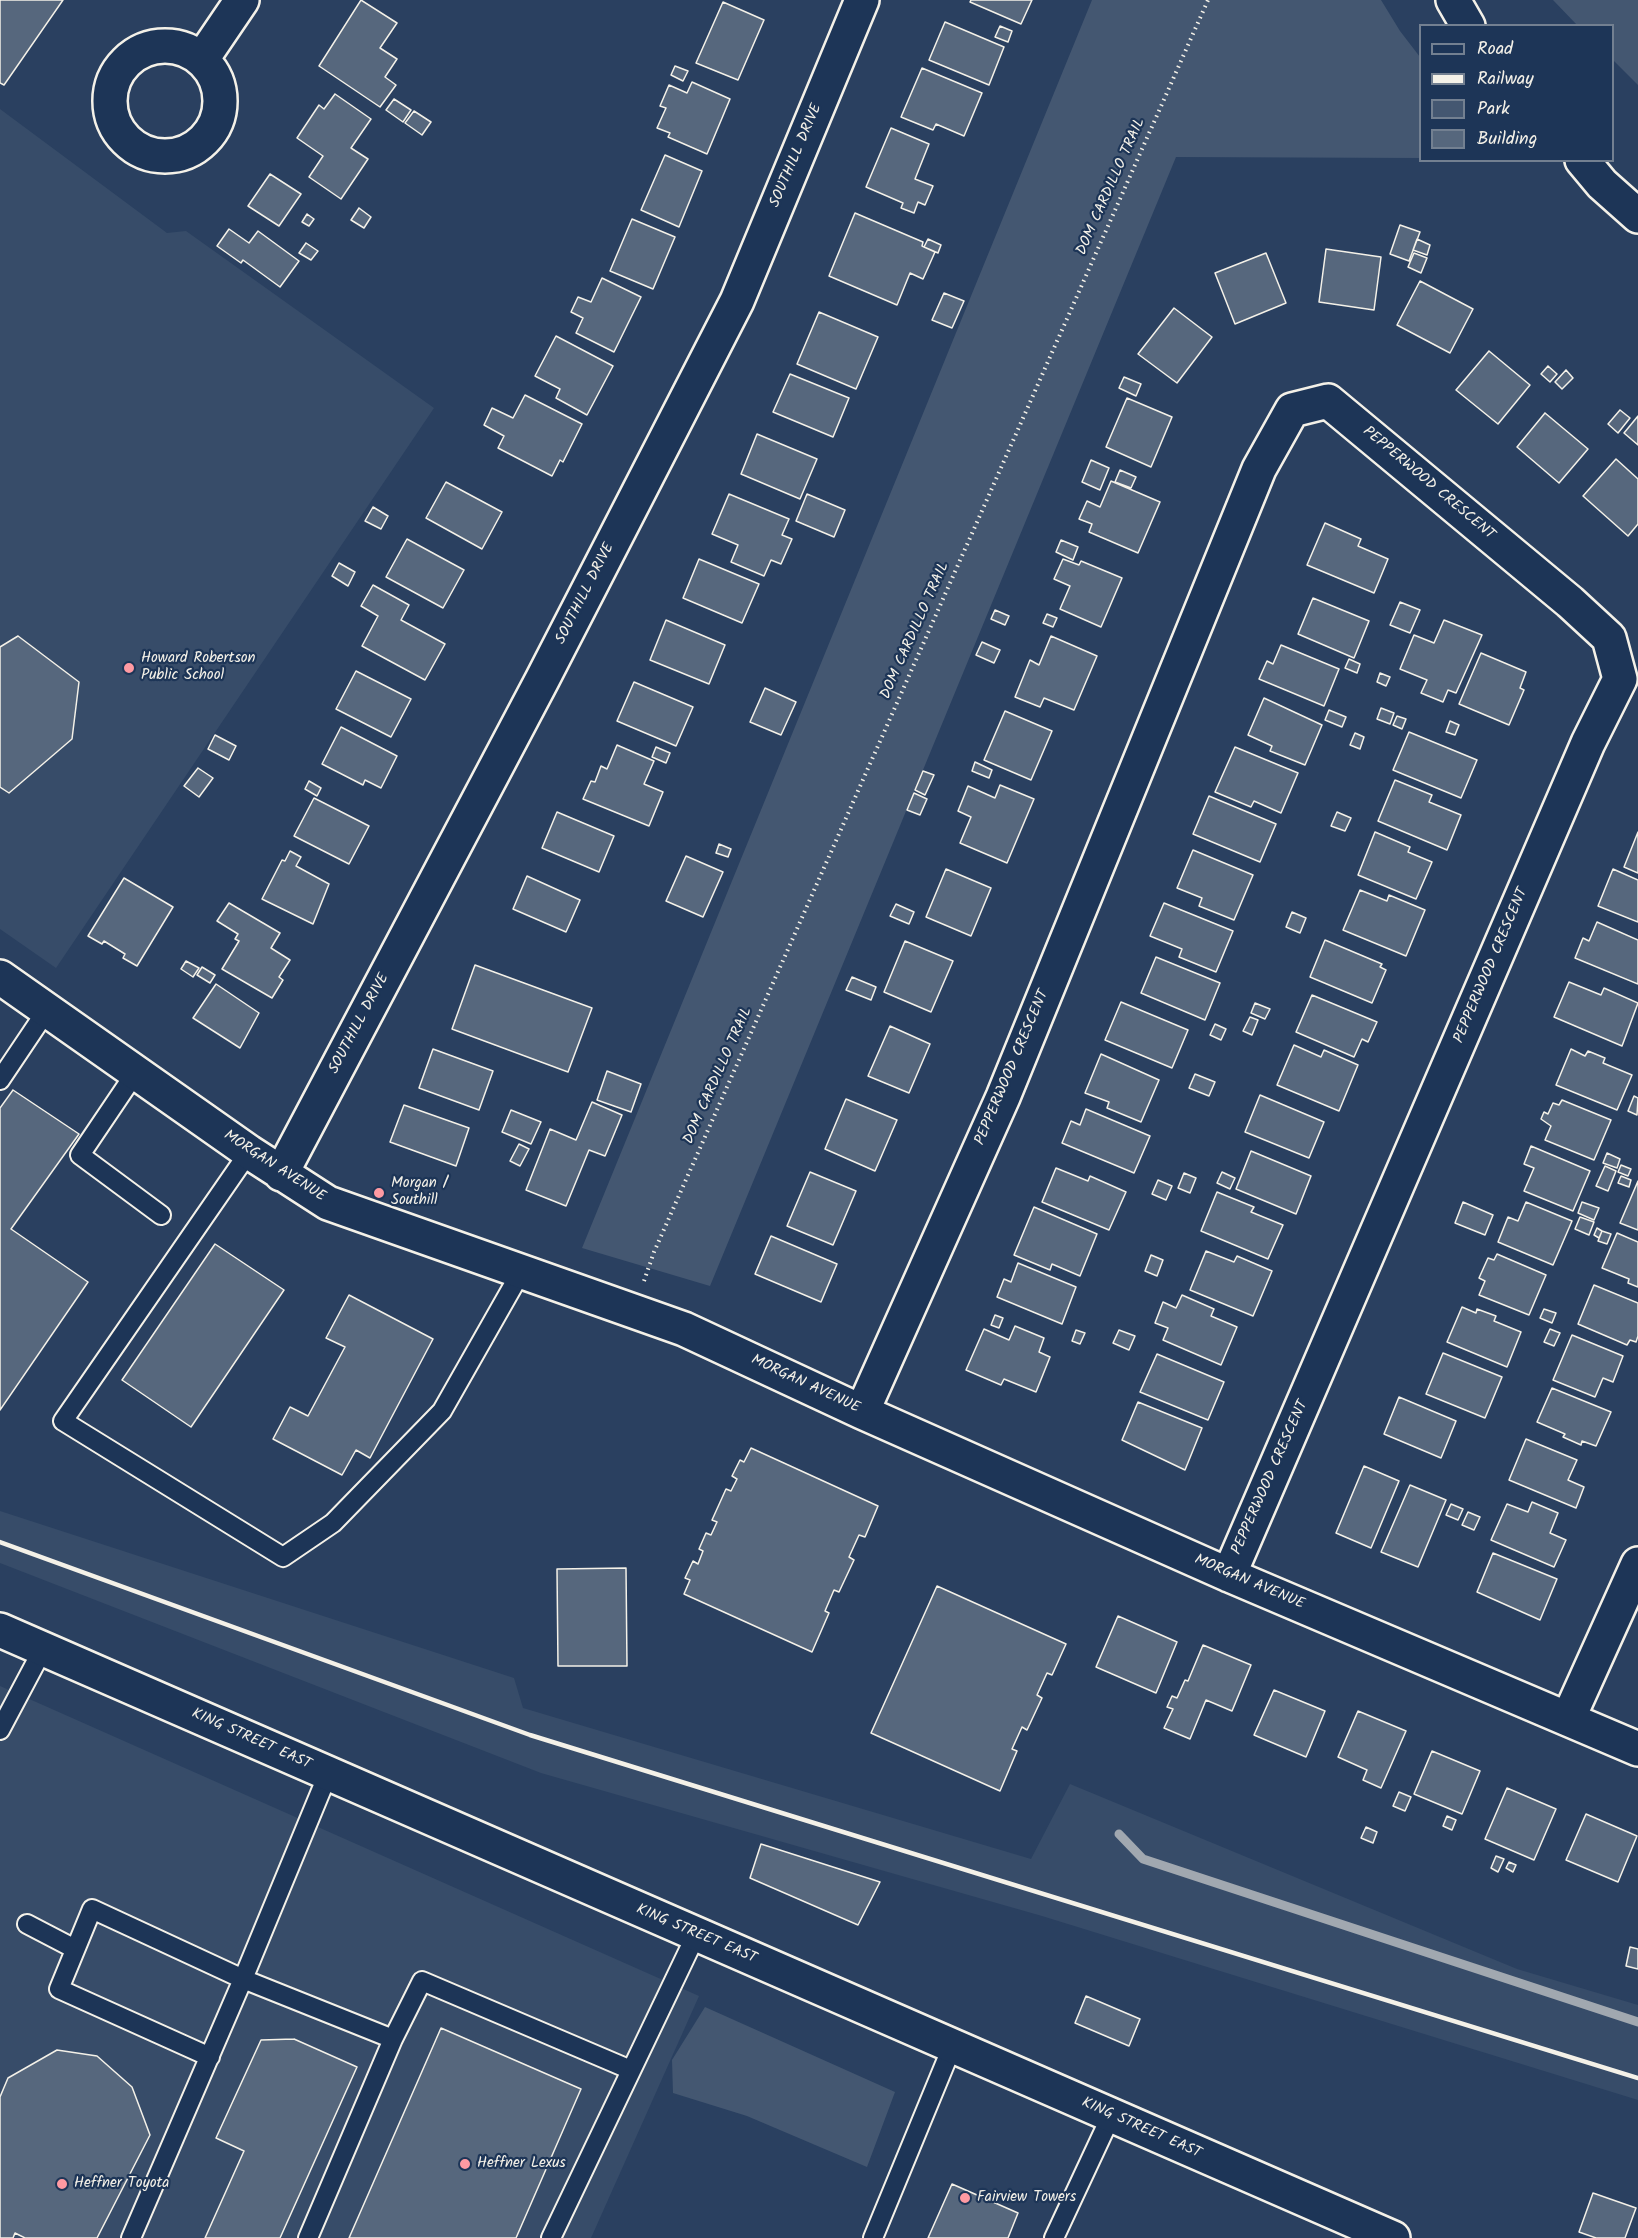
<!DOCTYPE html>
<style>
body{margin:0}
#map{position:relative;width:1638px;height:2238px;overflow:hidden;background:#2a4060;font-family:Kalam,sans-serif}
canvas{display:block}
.legend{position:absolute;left:1419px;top:24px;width:195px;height:138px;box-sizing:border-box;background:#1d3557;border:2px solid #738091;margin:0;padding:8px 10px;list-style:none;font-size:18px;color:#f4f1e8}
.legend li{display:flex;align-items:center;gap:12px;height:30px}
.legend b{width:30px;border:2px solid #738091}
</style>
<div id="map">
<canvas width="1638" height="2238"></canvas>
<ul class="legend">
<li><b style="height:8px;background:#1d3557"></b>Road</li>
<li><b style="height:8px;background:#f4f1e8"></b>Railway</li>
<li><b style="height:16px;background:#445771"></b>Park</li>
<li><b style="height:16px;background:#56677d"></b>Building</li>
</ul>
</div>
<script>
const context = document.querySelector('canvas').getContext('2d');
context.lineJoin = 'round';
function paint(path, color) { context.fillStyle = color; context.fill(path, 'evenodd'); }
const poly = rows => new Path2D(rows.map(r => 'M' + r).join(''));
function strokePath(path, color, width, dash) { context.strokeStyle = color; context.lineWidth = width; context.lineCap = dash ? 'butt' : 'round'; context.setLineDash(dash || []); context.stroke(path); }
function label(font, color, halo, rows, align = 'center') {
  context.font = font + ' Kalam,sans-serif'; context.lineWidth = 4.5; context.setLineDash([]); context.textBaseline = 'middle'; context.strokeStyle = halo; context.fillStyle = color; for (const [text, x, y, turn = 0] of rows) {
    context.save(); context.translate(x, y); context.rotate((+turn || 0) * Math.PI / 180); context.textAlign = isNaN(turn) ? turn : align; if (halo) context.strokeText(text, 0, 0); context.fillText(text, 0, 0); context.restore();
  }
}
paint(poly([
 [0,109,167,233,186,231,434,408,56,968,0,929],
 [0,1511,514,1678,523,1708,1031,1859,1070,1784,1517,1969,1638,2005,1638,2100,1042,1916,541,1773,0,1563],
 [0,1686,699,1996,591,2238,0,2238]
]), '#374c69');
paint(poly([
 [1092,0,1381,0,1400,31,1420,57,1420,158,1176,157,710,1286,582,1248],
 [1553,0,1638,0,1638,85,1613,60,1612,26,1577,25],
 [705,2007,895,2092,867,2167,747,2116,673,2093,672,2060]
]), '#445771');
strokePath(poly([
 [1119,1834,1143,1859,1638,2022]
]), '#a1a8b0', 9);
const building = poly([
 [0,0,63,0,4,85,0,83,0,0],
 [361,0,397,23,380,48,397,59,385,77,396,85,380,107,319,66,361,0],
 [971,0,1032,0,1021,24,970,2,971,0],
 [723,2,764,20,738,80,696,63,723,2],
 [945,22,1004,47,989,85,929,60,945,22],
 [1000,26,1012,31,1008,42,995,37,1000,26],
 [675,66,688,71,683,81,671,75,675,66],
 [922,68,982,93,964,136,936,124,933,130,901,117,922,68],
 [692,82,730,99,707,154,668,137,670,133,657,128,666,108,660,106,669,85,687,93,692,82],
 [335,94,371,119,351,148,368,159,341,199,309,177,323,156,297,138,319,105,324,109,335,94],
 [394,99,411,110,403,122,386,110,394,99],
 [414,111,431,122,422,135,405,123,414,111],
 [891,128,929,144,915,179,933,186,925,205,918,202,914,213,901,208,903,203,866,187,891,128],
 [665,155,702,171,679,227,641,210,665,155],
 [270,174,301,194,279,226,248,206,270,174],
 [359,208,371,217,364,228,351,220,359,208],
 [855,213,923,242,922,246,935,252,923,279,910,273,897,305,829,276,855,213],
 [307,214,314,219,309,226,302,222,307,214],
 [632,219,675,237,653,289,610,271,632,219],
 [1400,225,1420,232,1409,261,1390,254,1400,225],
 [229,229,249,243,258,231,299,261,280,287,243,260,241,263,217,246,229,229],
 [928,239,941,245,938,253,924,247,928,239],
 [1417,239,1430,245,1427,255,1413,250,1417,239],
 [306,243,318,251,311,260,299,253,306,243],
 [1326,249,1381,257,1374,310,1319,302,1326,249],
 [1266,253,1286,303,1235,324,1215,273,1266,253],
 [1414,253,1427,258,1421,273,1408,267,1414,253],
 [602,278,641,297,614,352,576,333,583,318,571,312,578,297,591,302,602,278],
 [1420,281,1473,309,1450,353,1397,325,1420,281],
 [944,293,964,301,952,328,932,320,944,293],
 [1174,308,1212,337,1177,383,1138,354,1174,308],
 [819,312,878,337,856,389,797,364,819,312],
 [556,336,613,366,587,415,556,398,560,389,535,376,556,336],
 [1489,351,1530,385,1498,424,1456,390,1489,351],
 [1548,366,1557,374,1550,382,1541,374,1548,366],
 [1566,370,1573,378,1562,389,1555,382,1566,370],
 [790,374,849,398,833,437,773,412,790,374],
 [1124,377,1141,384,1136,396,1119,388,1124,377],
 [525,395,582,424,563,462,560,460,552,476,498,448,504,436,484,425,492,408,513,418,525,395],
 [1127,398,1172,417,1151,467,1106,447,1127,398],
 [1620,410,1630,418,1618,433,1608,424,1620,410],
 [1545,413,1588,449,1559,483,1517,447,1545,413],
 [1638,416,1638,445,1624,433,1638,416],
 [757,434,817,459,800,499,741,474,757,434],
 [1616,459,1638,479,1638,524,1628,536,1583,496,1616,459],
 [1091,460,1109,468,1100,490,1082,482,1091,460],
 [1120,470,1136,477,1131,488,1115,482,1120,470],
 [1111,481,1160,502,1138,553,1089,532,1092,524,1079,519,1087,501,1100,507,1111,481],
 [446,482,502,512,482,549,426,518,446,482],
 [729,494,789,519,782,535,792,539,781,564,771,560,764,576,731,562,738,545,712,534,729,494],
 [807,494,845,510,834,537,796,521,807,494],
 [373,507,388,516,381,529,365,521,373,507],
 [1325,523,1361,539,1358,546,1388,559,1374,593,1307,565,1325,523],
 [407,539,464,570,443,608,386,577,407,539],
 [1061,540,1078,547,1073,560,1056,552,1061,540],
 [699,559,759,584,742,623,683,598,699,559],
 [1063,559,1079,565,1081,561,1122,578,1101,627,1060,609,1070,586,1054,579,1063,559],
 [339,563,355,572,348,586,332,576,339,563],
 [373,585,409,605,401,620,445,644,425,680,362,646,378,616,361,606,373,585],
 [1313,598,1369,621,1354,658,1298,634,1313,598],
 [1400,602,1420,610,1410,633,1390,625,1400,602],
 [995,610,1009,616,1005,625,991,619,995,610],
 [1047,614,1057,618,1053,627,1043,623,1047,614],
 [666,620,725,645,709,684,650,660,666,620],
 [1444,620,1482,635,1456,693,1448,690,1443,702,1421,693,1427,680,1400,669,1414,635,1434,643,1444,620],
 [18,636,79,682,72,739,9,793,0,787,0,647,18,636],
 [1051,636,1097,656,1074,710,1044,698,1040,707,1015,697,1030,660,1039,665,1051,636],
 [982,642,1000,650,994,663,976,655,982,642],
 [1281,645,1339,669,1324,706,1259,679,1267,661,1273,664,1281,645],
 [1481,653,1526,672,1520,688,1524,690,1509,725,1459,704,1481,653],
 [1349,659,1360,664,1357,673,1345,668,1349,659],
 [356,671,411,699,391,737,336,709,356,671],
 [1380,673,1390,677,1386,686,1377,682,1380,673],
 [634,682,693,707,676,746,617,721,634,682],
 [765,688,796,702,781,735,750,722,765,688],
 [1264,698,1322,725,1305,765,1270,751,1272,746,1248,735,1264,698],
 [1381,708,1394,713,1390,724,1377,719,1381,708],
 [1329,710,1346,717,1342,727,1325,720,1329,710],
 [1005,711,1052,731,1031,780,984,760,1005,711],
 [1397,716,1406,719,1402,729,1393,725,1397,716],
 [1450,721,1459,725,1455,735,1446,732,1450,721],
 [341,727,397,756,381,788,365,780,363,785,322,764,341,727],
 [1409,732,1477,760,1461,798,1393,770,1409,732],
 [1355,733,1364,737,1360,749,1350,745,1355,733],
 [215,735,236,746,229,760,208,749,215,735],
 [617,745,654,761,644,784,663,792,649,826,583,799,591,781,595,782,601,766,607,769,617,745],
 [656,747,670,753,666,763,652,757,656,747],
 [1235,747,1298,773,1281,813,1254,801,1251,807,1215,792,1235,747],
 [975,762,992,770,989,778,972,771,975,762],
 [198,768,213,778,199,797,184,786,198,768],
 [923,771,934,775,925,795,915,790,923,771],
 [1395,780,1432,795,1429,802,1461,815,1447,850,1378,821,1395,780],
 [309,781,321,788,317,796,305,789,309,781],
 [1000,785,1034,799,1007,863,960,843,971,817,958,811,968,786,995,798,1000,785],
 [914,793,927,799,920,815,907,810,914,793],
 [1209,796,1276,824,1260,862,1193,834,1209,796],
 [314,798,369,826,349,864,294,836,314,798],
 [557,812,614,836,599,872,542,848,557,812],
 [1337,812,1351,818,1345,831,1331,826,1337,812],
 [1375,832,1410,847,1408,852,1432,862,1416,899,1358,875,1375,832],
 [1638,832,1638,873,1624,867,1638,832],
 [719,844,731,849,728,857,716,853,719,844],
 [1193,850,1253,875,1234,920,1199,906,1202,898,1177,888,1193,850],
 [290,851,301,857,296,866,329,884,313,924,262,899,282,860,285,861,290,851],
 [686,856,723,872,703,917,666,901,686,856],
 [946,869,991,888,971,936,926,917,946,869],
 [1613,869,1638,880,1638,922,1598,906,1613,869],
 [527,876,580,900,566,932,513,909,527,876],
 [124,878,173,907,137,966,123,958,125,954,104,941,102,944,88,936,124,878],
 [1360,890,1387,901,1389,895,1425,910,1406,956,1343,930,1360,890],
 [229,903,280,933,271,948,290,960,279,977,283,980,272,998,222,969,239,941,235,939,238,934,217,921,229,903],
 [1164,903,1233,931,1216,972,1179,957,1182,949,1150,936,1164,903],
 [896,904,914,912,909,924,890,916,896,904],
 [1292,912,1306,918,1300,933,1286,927,1292,912],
 [1597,922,1638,940,1638,984,1575,958,1583,938,1589,941,1597,922],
 [1325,940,1382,964,1380,967,1386,970,1372,1003,1310,977,1325,940],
 [905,941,953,961,931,1012,884,992,905,941],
 [1156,957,1220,983,1205,1020,1141,993,1156,957],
 [186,961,199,968,193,977,181,969,186,961],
 [475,965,592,1008,568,1072,452,1029,475,965],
 [202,967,215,975,210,983,197,975,202,967],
 [852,977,876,987,871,1000,846,990,852,977],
 [1569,982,1601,995,1604,988,1638,1003,1622,1046,1554,1017,1569,982],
 [216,984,259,1013,240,1048,193,1018,216,984],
 [1312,995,1377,1022,1368,1042,1362,1039,1354,1057,1296,1032,1312,995],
 [1121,1002,1188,1030,1172,1068,1105,1040,1121,1002],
 [1255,1003,1270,1009,1265,1019,1251,1013,1255,1003],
 [1250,1017,1258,1020,1252,1035,1243,1031,1250,1017],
 [1215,1024,1226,1029,1221,1040,1210,1035,1215,1024],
 [890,1026,930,1044,909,1093,868,1076,890,1026],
 [1294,1045,1321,1057,1324,1050,1358,1065,1339,1111,1277,1085,1294,1045],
 [433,1049,493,1071,479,1110,419,1088,433,1049],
 [1571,1049,1585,1056,1588,1051,1605,1058,1603,1063,1632,1075,1617,1110,1556,1085,1571,1049],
 [1101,1054,1159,1080,1141,1122,1107,1108,1109,1102,1085,1093,1101,1054],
 [607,1071,641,1084,631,1112,597,1100,607,1071],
 [1195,1074,1215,1082,1209,1096,1189,1088,1195,1074],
 [13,1090,79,1134,11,1229,88,1282,0,1410,0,1108,13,1090],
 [1260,1095,1324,1122,1309,1158,1245,1132,1260,1095],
 [1634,1096,1638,1098,1637,1115,1628,1111,1634,1096],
 [846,1099,897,1120,875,1171,825,1149,846,1099],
 [1562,1100,1611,1120,1594,1160,1545,1140,1551,1126,1541,1119,1544,1112,1548,1114,1553,1103,1559,1105,1562,1100],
 [592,1102,622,1115,605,1156,589,1150,566,1206,526,1190,550,1129,576,1140,592,1102],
 [404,1105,469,1128,456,1166,390,1142,404,1105],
 [1086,1109,1150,1136,1134,1173,1062,1143,1071,1121,1080,1125,1086,1109],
 [511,1110,541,1122,531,1144,502,1132,511,1110],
 [519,1144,529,1149,520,1166,510,1161,519,1144],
 [1531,1146,1590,1171,1573,1211,1524,1191,1534,1168,1524,1164,1531,1146],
 [1251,1151,1311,1176,1296,1214,1236,1189,1251,1151],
 [1607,1153,1620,1159,1617,1168,1603,1163,1607,1153],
 [1621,1165,1631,1169,1628,1176,1618,1172,1621,1165],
 [1605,1166,1616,1171,1608,1191,1596,1186,1605,1166],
 [1056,1168,1088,1181,1090,1176,1126,1192,1109,1230,1042,1202,1056,1168],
 [810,1172,856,1191,833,1245,787,1226,810,1172],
 [1222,1172,1235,1178,1230,1189,1217,1183,1222,1172],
 [1184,1173,1196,1178,1190,1193,1178,1188,1184,1173],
 [1621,1176,1631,1180,1629,1187,1618,1183,1621,1176],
 [1158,1180,1172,1186,1166,1200,1152,1194,1158,1180],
 [1638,1181,1638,1230,1620,1223,1638,1181],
 [1217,1192,1254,1207,1251,1212,1283,1225,1268,1259,1201,1231,1217,1192],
 [1463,1202,1493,1215,1485,1235,1455,1223,1463,1202],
 [1526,1202,1572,1221,1553,1265,1498,1242,1508,1217,1518,1221,1526,1202],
 [1582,1202,1599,1208,1594,1220,1578,1213,1582,1202],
 [1034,1207,1097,1234,1080,1276,1052,1264,1050,1270,1014,1255,1034,1207],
 [1580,1217,1594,1222,1589,1235,1575,1229,1580,1217],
 [1597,1228,1602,1231,1599,1238,1594,1235,1597,1228],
 [1602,1231,1611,1234,1607,1244,1598,1241,1602,1231],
 [1617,1233,1638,1242,1638,1287,1628,1283,1629,1279,1602,1268,1617,1233],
 [771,1236,837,1264,821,1302,755,1274,771,1236],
 [215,1244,284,1290,191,1427,122,1380,215,1244],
 [1206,1251,1234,1262,1237,1256,1272,1271,1253,1316,1190,1290,1206,1251],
 [1497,1254,1546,1275,1529,1315,1479,1295,1485,1281,1479,1278,1488,1258,1494,1260,1497,1254],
 [1151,1255,1163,1260,1157,1276,1145,1271,1151,1255],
 [1018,1263,1076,1287,1062,1324,997,1297,1004,1279,1011,1282,1018,1263],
 [1594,1285,1638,1303,1638,1336,1636,1342,1630,1340,1627,1345,1578,1324,1594,1285],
 [349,1295,433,1339,370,1458,356,1450,342,1475,273,1439,290,1407,308,1416,345,1347,326,1338,349,1295],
 [1182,1295,1214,1309,1211,1316,1237,1327,1221,1365,1163,1340,1168,1328,1155,1323,1163,1302,1176,1308,1182,1295],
 [1462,1307,1476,1313,1477,1309,1496,1316,1494,1321,1521,1332,1507,1367,1447,1342,1462,1307],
 [1544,1309,1556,1313,1552,1323,1540,1318,1544,1309],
 [995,1315,1003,1318,999,1328,991,1325,995,1315],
 [1015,1326,1044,1338,1039,1352,1050,1357,1036,1392,1004,1379,1001,1385,966,1370,984,1329,1009,1340,1015,1326],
 [1550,1329,1560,1333,1554,1346,1544,1342,1550,1329],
 [1076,1330,1085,1333,1080,1344,1072,1341,1076,1330],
 [1119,1330,1135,1336,1129,1350,1113,1343,1119,1330],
 [1572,1335,1623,1356,1613,1382,1603,1378,1595,1397,1553,1380,1572,1335],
 [1443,1353,1502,1377,1485,1418,1426,1394,1443,1353],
 [1157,1354,1224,1382,1208,1420,1140,1392,1157,1354],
 [1552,1388,1611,1412,1596,1446,1582,1441,1581,1445,1563,1437,1565,1434,1537,1422,1552,1388],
 [1399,1397,1456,1421,1441,1458,1384,1434,1399,1397],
 [1138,1402,1202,1428,1185,1470,1122,1440,1138,1402],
 [1526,1439,1577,1460,1568,1480,1584,1487,1576,1508,1509,1480,1526,1439],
 [751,1448,878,1506,865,1537,859,1535,849,1557,854,1560,839,1592,834,1590,825,1611,829,1613,812,1652,684,1594,690,1580,685,1578,693,1561,698,1564,703,1551,699,1549,706,1533,711,1535,717,1522,712,1520,726,1489,731,1491,737,1479,732,1476,740,1460,744,1462,751,1448],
 [1364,1466,1399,1481,1371,1548,1336,1533,1364,1466],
 [1410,1485,1446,1500,1418,1567,1381,1552,1410,1485],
 [1532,1502,1558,1513,1550,1533,1566,1540,1554,1567,1491,1540,1507,1504,1528,1512,1532,1502],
 [1451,1504,1463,1509,1458,1520,1446,1515,1451,1504],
 [1468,1512,1480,1517,1474,1530,1462,1525,1468,1512],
 [1493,1553,1557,1579,1540,1620,1477,1592,1493,1553],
 [626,1568,627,1666,558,1666,557,1569,626,1568],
 [937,1586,1066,1644,1052,1675,1047,1673,1037,1695,1042,1698,1027,1730,1022,1727,1012,1749,1017,1751,1000,1791,871,1733,937,1586],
 [1118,1616,1177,1642,1156,1693,1096,1667,1118,1616],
 [1203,1645,1251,1665,1232,1711,1206,1700,1190,1739,1164,1728,1173,1709,1167,1707,1172,1696,1177,1698,1185,1680,1188,1681,1203,1645],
 [1274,1690,1325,1711,1306,1757,1254,1735,1274,1690],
 [1358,1711,1406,1731,1381,1788,1363,1780,1367,1770,1338,1757,1358,1711],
 [1432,1751,1480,1771,1462,1814,1414,1794,1432,1751],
 [1507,1788,1556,1809,1534,1860,1485,1839,1507,1788],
 [1399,1792,1411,1797,1405,1811,1393,1806,1399,1792],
 [1586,1814,1637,1836,1618,1882,1566,1860,1586,1814],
 [1447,1816,1456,1820,1452,1830,1443,1826,1447,1816],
 [1366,1827,1377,1832,1373,1843,1361,1838,1366,1827],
 [761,1844,880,1882,858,1925,750,1878,761,1844],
 [1496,1856,1504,1859,1498,1872,1491,1868,1496,1856],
 [1509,1862,1516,1865,1513,1872,1506,1868,1509,1862],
 [1630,1947,1638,1949,1638,1969,1626,1966,1630,1947],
 [1086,1996,1140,2019,1129,2046,1075,2023,1086,1996],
 [441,2028,581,2089,516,2238,349,2238,441,2028],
 [294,2039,357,2067,280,2238,205,2238,244,2151,216,2138,261,2040,294,2039],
 [57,2050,97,2056,132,2087,150,2135,97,2238,25,2238,15,2233,13,2238,0,2238,0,2097,8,2078,57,2050],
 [952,2184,1018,2213,1008,2238,928,2238,952,2184],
 [1593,2193,1636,2208,1625,2238,1596,2238,1579,2232,1593,2193]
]);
paint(building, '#56677d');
strokePath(building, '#f4f1e8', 1.5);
const service = poly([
 [136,1072,80,1155,161,1215],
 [0,1080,47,1010],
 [249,1152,63,1421,283,1557,333,1523,442,1411,521,1272],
 [0,1730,43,1649],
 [27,1924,75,1949],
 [210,2057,59,1989,92,1909,243,1979,393,2039],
 [131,2238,243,1979,328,1774],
 [308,2238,393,2039,422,1981,631,2070],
 [551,2238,696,1935],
 [873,2238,952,2047],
 [1054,2238,1111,2116]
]);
const minor = poly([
 '110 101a55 55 0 1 1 110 0a55 55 0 1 1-110 0Z',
 [202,59,242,0],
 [0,977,249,1152,328,1203,684,1329,862,1412,1229,1575,1638,1749],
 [281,1174,542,680,737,301,862,0],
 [862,1412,1003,1097,1259,469,1292,410,1328,401,1570,602,1609,638,1620,679,1588,743,1229,1575],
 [1568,1719,1638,1564]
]);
const tertiary = poly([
 [1453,0,1468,26],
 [1582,160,1602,184,1638,216]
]);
const secondary = poly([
 [0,1630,1393,2238]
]);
strokePath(service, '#f4f1e8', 22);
strokePath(minor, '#f4f1e8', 38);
strokePath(tertiary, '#f4f1e8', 38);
strokePath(secondary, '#f4f1e8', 38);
strokePath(poly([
 [644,1281,654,1252,1208,0]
]), '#f4f1e8', 4, [1.5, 4.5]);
strokePath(service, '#1d3557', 18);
strokePath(minor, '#1d3557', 33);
strokePath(tertiary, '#1d3557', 33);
strokePath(secondary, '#1d3557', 33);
strokePath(poly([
 [0,1542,530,1735,1638,2078]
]), '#f4f1e8', 4.5);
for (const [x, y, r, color] of [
 [129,668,6,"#ff9aa2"],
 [379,1193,6,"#ff9aa2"],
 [465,2164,6,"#ff9aa2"],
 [62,2184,6,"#ff9aa2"],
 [965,2198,6,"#ff9aa2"]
]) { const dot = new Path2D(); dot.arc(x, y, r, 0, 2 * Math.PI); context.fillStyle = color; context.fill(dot); strokePath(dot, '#1d3557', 2); }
label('15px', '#f4f1e8', '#1d3557', [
 ["SOUTHILL DRIVE",797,156,-67],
 ["DOM CARDILLO TRAIL",1112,187,-66],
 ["PEPPERWOOD CRESCENT",1428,484,40],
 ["SOUTHILL DRIVE",586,594,-63],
 ["DOM CARDILLO TRAIL",916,631,-66],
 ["PEPPERWOOD CRESCENT",1492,966,-67],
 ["SOUTHILL DRIVE",360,1024,-62],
 ["PEPPERWOOD CRESCENT",1013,1068,-67],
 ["DOM CARDILLO TRAIL",719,1076,-66],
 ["MORGAN AVENUE",274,1167,33],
 ["MORGAN AVENUE",805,1385,25],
 ["PEPPERWOOD CRESCENT",1271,1478,-66],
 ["MORGAN AVENUE",1249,1583,23],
 ["KING STREET EAST",251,1740,24],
 ["KING STREET EAST",696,1935,23],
 ["KING STREET EAST",1141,2129,24]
]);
label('15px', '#f4f1e8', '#1d3557', [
 ["Howard Robertson",141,659],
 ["Public School",141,676],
 ["Morgan /",391,1184],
 ["Southill",391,1201],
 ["Heffner Lexus",477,2164],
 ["Heffner Toyota",74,2184],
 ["Fairview Towers",977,2198]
], 'left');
</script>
